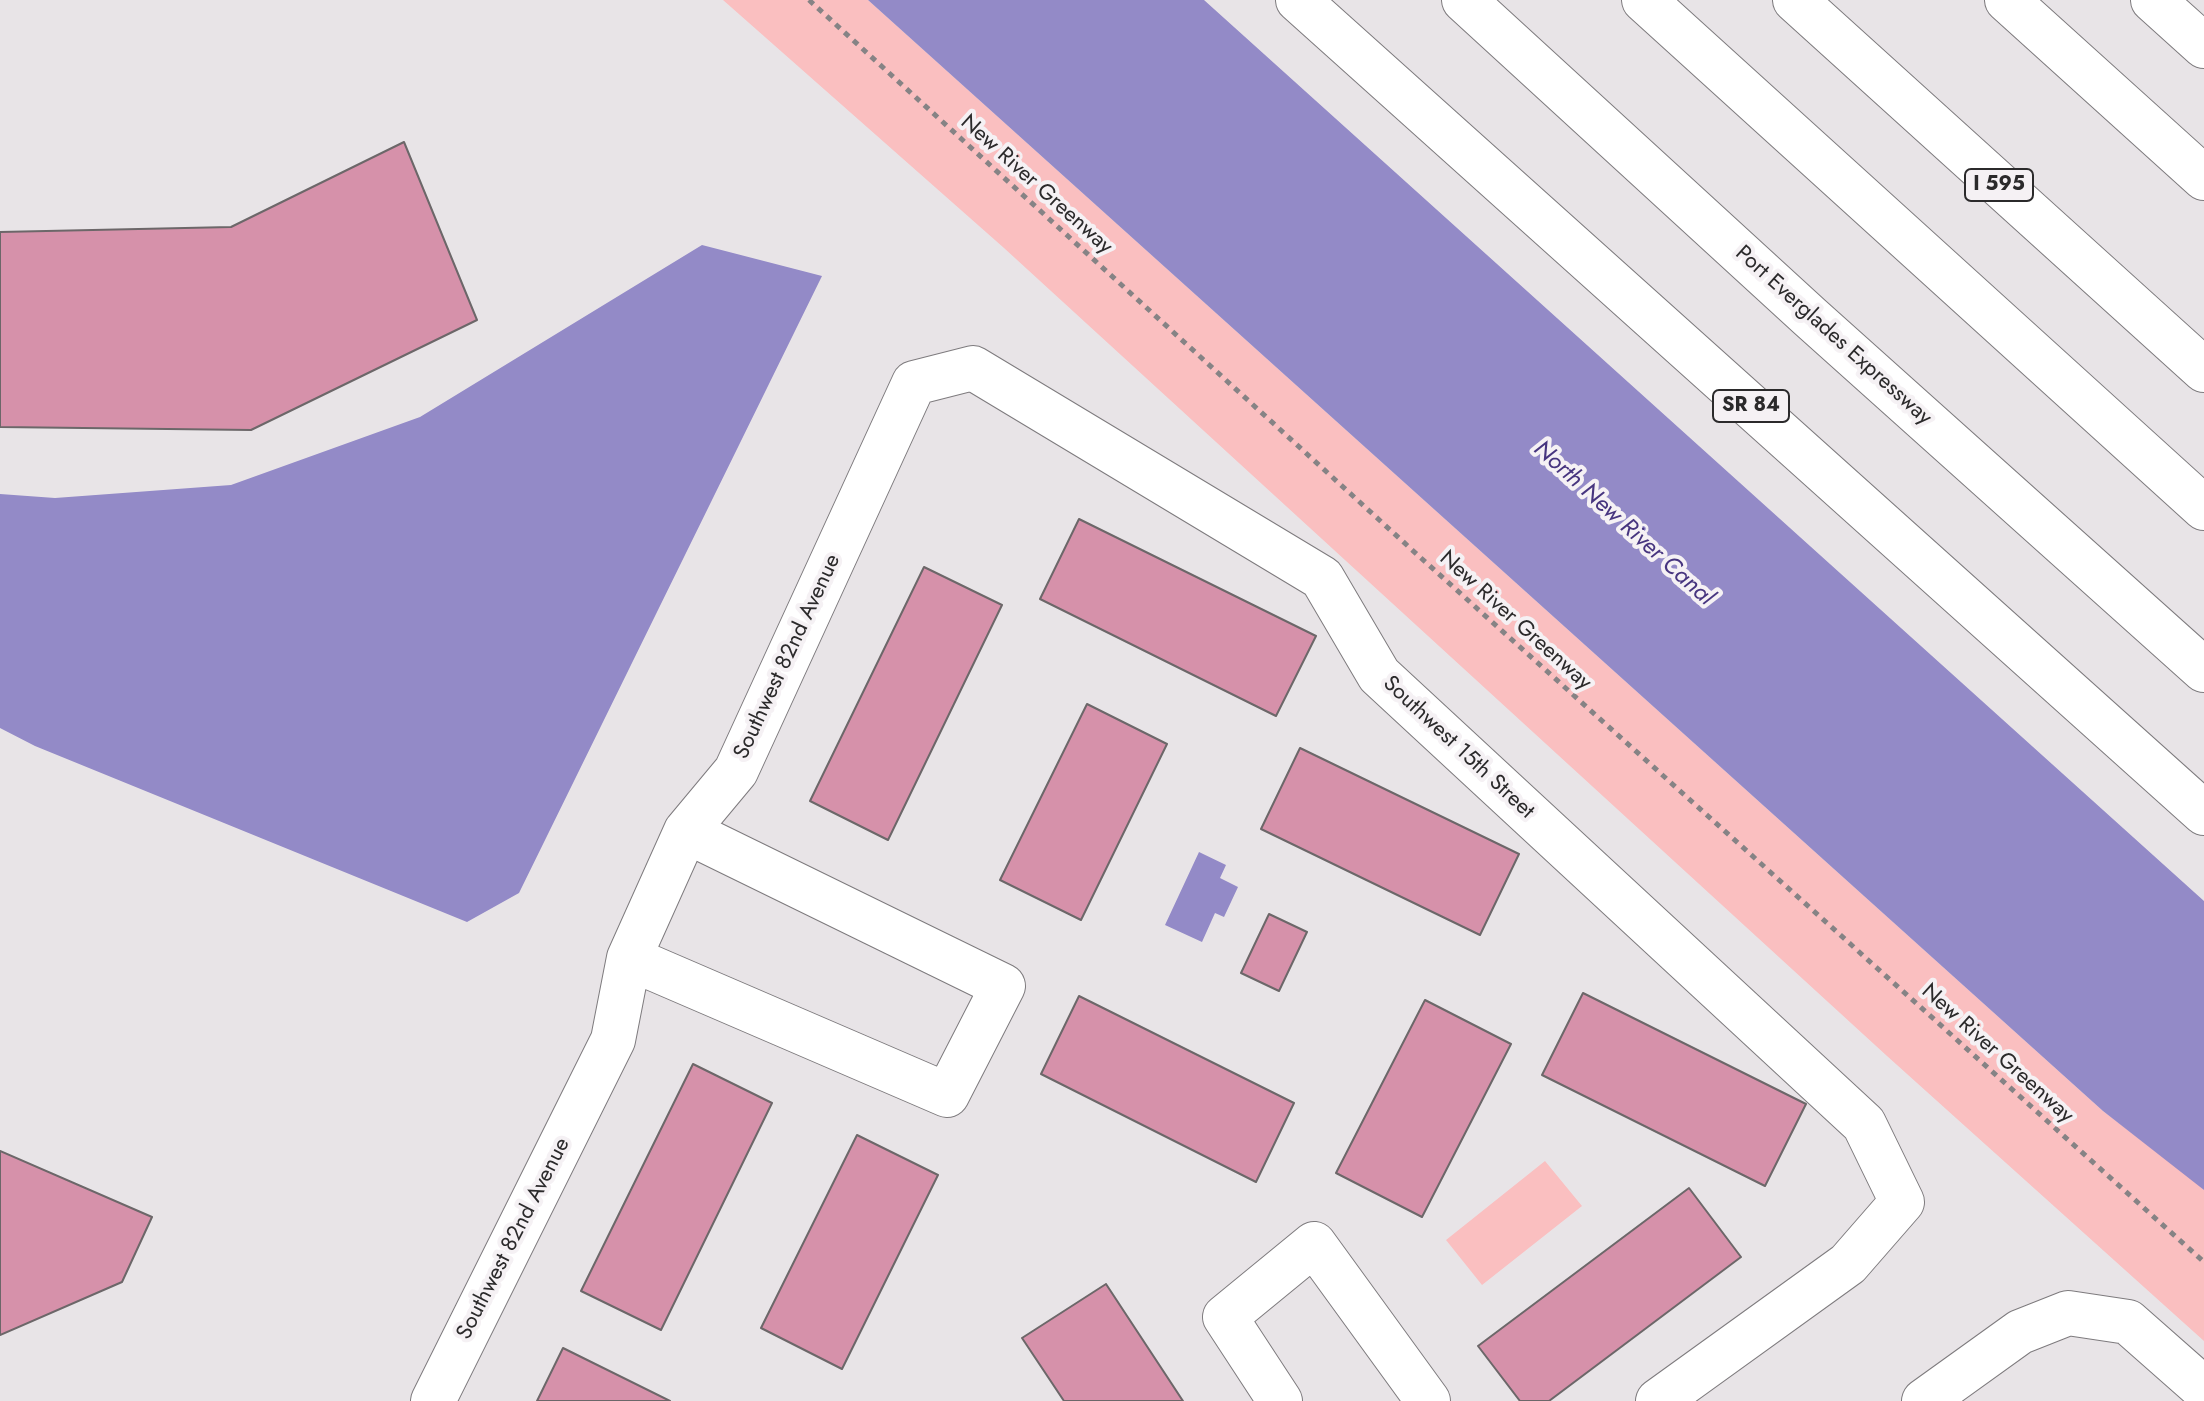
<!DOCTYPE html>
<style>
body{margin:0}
canvas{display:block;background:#e8e4e7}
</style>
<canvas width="2204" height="1401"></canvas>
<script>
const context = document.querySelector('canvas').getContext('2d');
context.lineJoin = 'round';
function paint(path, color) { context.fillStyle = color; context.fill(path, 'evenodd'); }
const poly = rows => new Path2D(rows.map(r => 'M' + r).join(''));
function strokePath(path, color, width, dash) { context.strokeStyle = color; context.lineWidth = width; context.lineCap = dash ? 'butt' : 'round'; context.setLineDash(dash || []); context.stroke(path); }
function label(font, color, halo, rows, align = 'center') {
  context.font = font + ' Jost,sans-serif'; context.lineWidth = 8; context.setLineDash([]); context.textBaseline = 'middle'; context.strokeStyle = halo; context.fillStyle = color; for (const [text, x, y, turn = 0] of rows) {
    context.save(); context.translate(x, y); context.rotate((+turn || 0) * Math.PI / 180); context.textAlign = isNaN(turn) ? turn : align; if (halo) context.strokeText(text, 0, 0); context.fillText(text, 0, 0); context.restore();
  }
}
paint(poly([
 [723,0,868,0,2103,1111,2196,1182,2204,1190,2204,1341,1887,1056,1004,248],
 [1545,1161,1582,1206,1482,1285,1446,1240]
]), '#fabfc0');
paint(poly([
 [868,0,1204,0,2204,901,2204,1190,2103,1111],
 [702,245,822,276,519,893,467,922,35,746,0,728,0,494,55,498,231,485,420,417],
 [1199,852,1226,865,1220,878,1238,887,1224,917,1215,913,1202,942,1165,925]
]), '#938ac7');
const building = poly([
 [404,142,477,320,251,430,0,427,0,232,231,227,404,142],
 [1079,519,1316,636,1276,716,1040,599,1079,519],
 [924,567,1002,605,888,840,810,801,924,567],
 [1087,704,1167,744,1081,920,1000,880,1087,704],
 [1300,748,1519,854,1480,935,1261,829,1300,748],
 [1269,914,1307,932,1279,991,1241,973,1269,914],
 [1583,993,1806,1104,1765,1186,1542,1075,1583,993],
 [1079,996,1294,1103,1256,1182,1041,1074,1079,996],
 [1425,1000,1511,1044,1422,1217,1336,1173,1425,1000],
 [693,1064,772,1103,661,1330,581,1291,693,1064],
 [857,1135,938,1175,842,1369,761,1328,857,1135],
 [0,1151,152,1217,122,1282,0,1335,0,1151],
 [1689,1188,1741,1257,1549,1401,1520,1401,1478,1346,1689,1188],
 [1106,1284,1183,1401,1064,1401,1022,1338,1106,1284],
 [563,1348,670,1401,537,1401,563,1348]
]);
paint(building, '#d691aa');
strokePath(building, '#6c6769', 2);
const minor = poly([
 [2153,0,2204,46],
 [629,958,947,1095,1003,986,686,831],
 [433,1401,613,1040,629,958,686,831,736,771,914,383,973,368,1322,578,1379,675,1864,1124,1902,1202,1848,1264,1658,1401],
 [1280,1401,1225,1317,1314,1244,1428,1401],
 [1924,1401,2020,1332,2068,1313,2128,1322,2204,1389]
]);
const major = poly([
 [1298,0,2204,813],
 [2007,0,2204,178]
]);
const highway = poly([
 [1464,0,1810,317,2204,670],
 [1644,0,2204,508],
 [1795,0,2204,370]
]);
strokePath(minor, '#7e7b7e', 46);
strokePath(major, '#7e7b7e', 46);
strokePath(highway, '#7e7b7e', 46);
strokePath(poly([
 [809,0,1421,558,2204,1262]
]), '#868385', 5, [6, 6]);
strokePath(minor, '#fff', 44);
strokePath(major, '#fff', 44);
strokePath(highway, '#fff', 44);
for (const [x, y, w] of [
 [1999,185,68],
 [1751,406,76]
]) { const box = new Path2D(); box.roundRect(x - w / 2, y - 16, w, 32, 6); context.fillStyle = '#f5f1f4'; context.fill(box); strokePath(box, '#2b2a2b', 2); }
label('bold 20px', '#2b2a2b', null, [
 ["I 595",1999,185],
 ["SR 84",1751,406]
]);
label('22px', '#2b2a2b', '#f5f1f4', [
 ["New River Greenway",1036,185,42],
 ["Port Everglades Expressway",1833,336,42],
 ["New River Greenway",1515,621,42],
 ["Southwest 82nd Avenue",788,657,-65],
 ["Southwest 15th Street",1458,748,43],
 ["New River Greenway",1997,1054,42],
 ["Southwest 82nd Avenue",514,1239,-63]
]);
label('italic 24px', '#47357f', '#f5f1f4', [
 ["North New River Canal",1623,524,42]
]);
</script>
